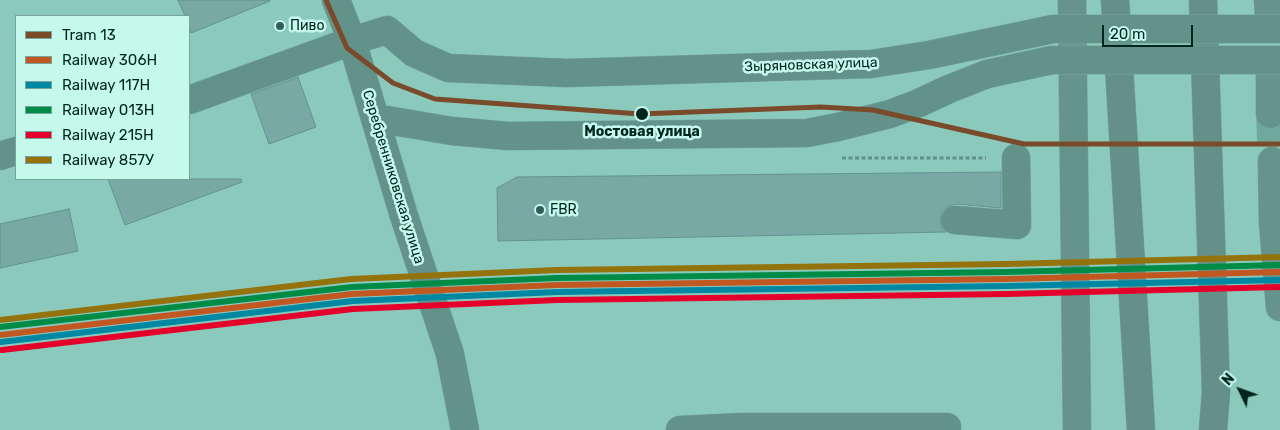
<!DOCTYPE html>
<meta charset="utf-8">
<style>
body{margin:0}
#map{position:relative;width:1280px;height:430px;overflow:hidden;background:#8bc9bd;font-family:Rubik,sans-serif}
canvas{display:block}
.legend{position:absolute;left:15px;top:15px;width:175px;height:165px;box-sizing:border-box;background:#c5f9ec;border:1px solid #76a49a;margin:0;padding:6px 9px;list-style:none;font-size:15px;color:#00251f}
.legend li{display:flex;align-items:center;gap:10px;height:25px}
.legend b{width:25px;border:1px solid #76a49a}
.north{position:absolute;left:1215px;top:365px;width:50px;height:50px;-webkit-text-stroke:4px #c5f9ec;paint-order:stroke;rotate:312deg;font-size:14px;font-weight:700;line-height:20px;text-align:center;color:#00251f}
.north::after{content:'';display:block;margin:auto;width:18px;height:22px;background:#00251f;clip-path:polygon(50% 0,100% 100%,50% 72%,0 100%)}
.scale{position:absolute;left:1102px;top:25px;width:91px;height:22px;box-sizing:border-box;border:2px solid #00251f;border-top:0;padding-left:6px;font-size:15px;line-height:18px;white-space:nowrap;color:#00251f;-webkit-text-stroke:4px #c5f9ec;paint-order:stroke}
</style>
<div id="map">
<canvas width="1280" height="430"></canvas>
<ul class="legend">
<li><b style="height:6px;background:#7a4b2a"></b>Tram 13</li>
<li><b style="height:6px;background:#c25821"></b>Railway 306Н</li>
<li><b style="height:6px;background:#0088a2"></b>Railway 117Н</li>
<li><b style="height:6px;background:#008c47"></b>Railway 013Н</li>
<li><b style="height:6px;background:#e4002b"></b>Railway 215Н</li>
<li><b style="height:6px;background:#94720c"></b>Railway 857У</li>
</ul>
<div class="north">N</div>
<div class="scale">20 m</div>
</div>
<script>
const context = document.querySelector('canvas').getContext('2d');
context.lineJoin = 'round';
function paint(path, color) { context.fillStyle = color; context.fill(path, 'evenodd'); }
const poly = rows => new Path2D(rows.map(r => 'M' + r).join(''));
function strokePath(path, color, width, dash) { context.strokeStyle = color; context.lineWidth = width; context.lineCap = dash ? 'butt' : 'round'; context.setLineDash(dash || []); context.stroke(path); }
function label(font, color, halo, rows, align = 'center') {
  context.font = font + ' Rubik,sans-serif'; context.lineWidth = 5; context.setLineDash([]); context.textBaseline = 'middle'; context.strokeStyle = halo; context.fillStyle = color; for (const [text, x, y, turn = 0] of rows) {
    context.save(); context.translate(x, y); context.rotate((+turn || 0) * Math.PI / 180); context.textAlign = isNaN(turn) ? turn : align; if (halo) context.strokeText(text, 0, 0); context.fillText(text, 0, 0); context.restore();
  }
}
const building = poly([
 [178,0,270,0,270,1,191,33,189,26,189,16,185,16,178,0],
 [298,77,316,127,269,144,251,94,298,77],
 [1001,172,1001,208,956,204,949,206,942,211,940,218,941,226,946,232,498,241,497,188,517,177,1001,172],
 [108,179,241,179,242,182,125,225,108,179],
 [69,209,78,251,0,268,0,224,69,209]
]);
paint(building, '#79a9a4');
strokePath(building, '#63938e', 1);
strokePath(poly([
 [1270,114,1272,161]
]), '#6fa89d', 28, [28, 14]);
const minor = poly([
 [336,0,352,41,404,216,450,354,465,430],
 [189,100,352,41,387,30,414,53,448,68,567,73,871,64,929,55,1053,29],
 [375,118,452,131,508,136,807,133,838,127,890,114,919,103,949,89,987,74,1052,60],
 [0,156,16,151],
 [955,220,1017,225,1016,158],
 [680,430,742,427,947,427]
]);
const major = poly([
 [1115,0,1141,430],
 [1203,0,1216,392,1213,430]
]);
const highway = poly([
 [1072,0,1077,430],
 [1268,0,1269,13],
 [1270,114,1270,71],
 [1272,161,1273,222,1280,307]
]);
strokePath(minor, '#77a79d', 29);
strokePath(major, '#77a79d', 29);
strokePath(highway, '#77a79d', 29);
strokePath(poly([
 [842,158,986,158]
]), '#649088', 3, [4, 2.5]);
strokePath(minor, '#63928a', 28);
strokePath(major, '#659087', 28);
strokePath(highway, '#66948c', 28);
const minorBridge = poly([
 [1053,29,1280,29],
 [1052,60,1280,60]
]);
strokePath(minorBridge, '#77a79d', 29, []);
strokePath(minorBridge, '#63928a', 28);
strokePath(poly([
 [0,335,352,294,557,285,1007,279,1280,272]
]), '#c25821', 6);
strokePath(poly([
 [1,342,353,301,557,292,1007,286,1280,280]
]), '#0088a2', 6);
strokePath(poly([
 [0,327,352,287,557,278,1007,272,1280,265]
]), '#008c47', 6);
strokePath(poly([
 [2,350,353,309,557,300,1007,294,1280,287]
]), '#e4002b', 6);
strokePath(poly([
 [0,320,351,279,557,270,1007,264,1280,257]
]), '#94720c', 6);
strokePath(poly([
 [326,0,347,48,393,83,435,99,640,114,821,107,873,110,1024,144,1280,144]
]), '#7a4b2a', 5);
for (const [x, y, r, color] of [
 [280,26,5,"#315e56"],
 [642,114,7,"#00251f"],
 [540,210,5,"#315e56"]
]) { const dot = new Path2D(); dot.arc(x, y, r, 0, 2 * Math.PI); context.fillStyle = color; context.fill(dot); strokePath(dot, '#c5f9ec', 2); }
label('14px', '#00251f', '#c5f9ec', [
 ["Пиво",290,26],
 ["FBR",550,210]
], 'left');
label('14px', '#00251f', '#c5f9ec', [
 ["Зыряновская улица",811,65,-2],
 ["Серебренниковская улица",393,177,73]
]);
label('bold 14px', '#00251f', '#c5f9ec', [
 ["Мостовая улица",642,132]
]);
</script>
